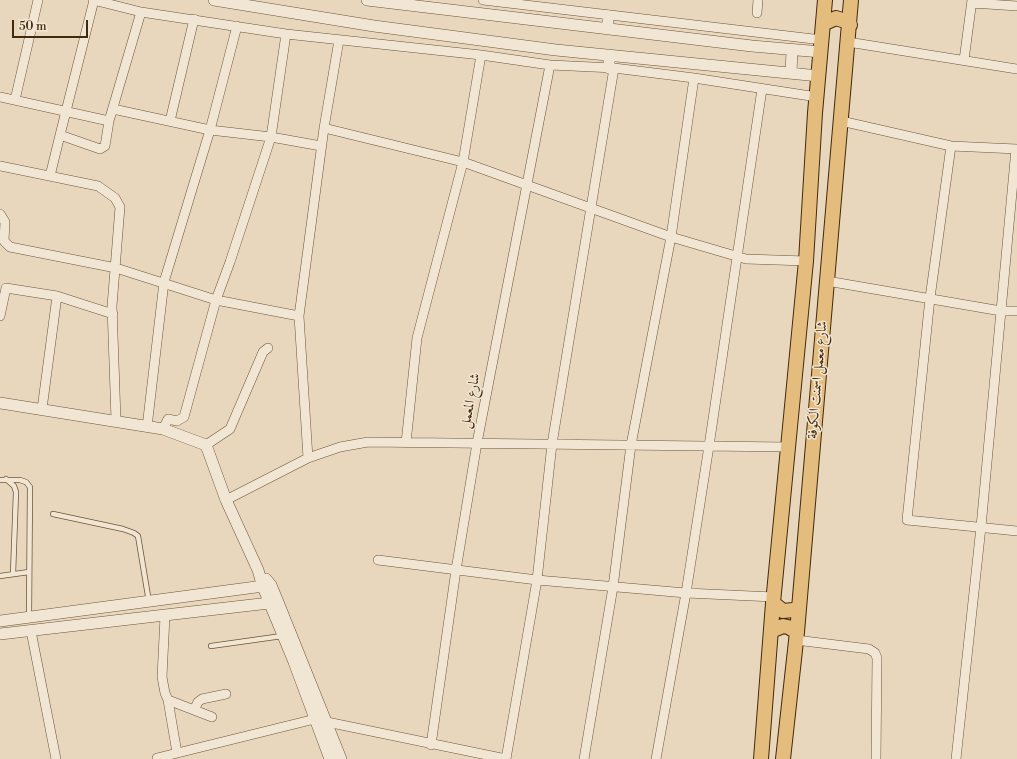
<!DOCTYPE html>
<meta charset="utf-8">
<style>
body{margin:0}
#map{position:relative;width:1017px;height:759px;overflow:hidden;background:#e9d7bd;font-family:"Libre Bodoni",serif}
canvas{display:block}
.scale{position:absolute;left:12px;top:20px;width:76px;height:18px;box-sizing:border-box;border:2px solid #422a0b;border-top:0;padding-left:5px;font-size:12px;line-height:14px;white-space:nowrap;color:#422a0b;-webkit-text-stroke:3px #f1e5d4;paint-order:stroke}
</style>
<div id="map">
<canvas width="1017" height="759"></canvas>
<div class="scale">50 m</div>
</div>
<script>
const context = document.querySelector('canvas').getContext('2d');
context.lineJoin = 'round';
const poly = rows => new Path2D(rows.map(r => 'M' + r).join(''));
function strokePath(path, color, width, dash) { context.strokeStyle = color; context.lineWidth = width; context.lineCap = dash ? 'butt' : 'round'; context.setLineDash(dash || []); context.stroke(path); }
function label(font, color, halo, rows, align = 'center') {
  context.font = font + ' "Libre Bodoni",Amiri,serif'; context.lineWidth = 3; context.setLineDash([]); context.textBaseline = 'middle'; context.strokeStyle = halo; context.fillStyle = color; for (const [text, x, y, turn = 0] of rows) {
    context.save(); context.translate(x, y); context.rotate((+turn || 0) * Math.PI / 180); context.textAlign = isNaN(turn) ? turn : align; if (halo) context.strokeText(text, 0, 0); context.fillText(text, 0, 0); context.restore();
  }
}
const service = poly([
 [6,479,14,486,16,492,13,574],
 [0,480,20,480,26,482,30,487,29,616],
 [53,514,123,529,134,533,138,536,149,602],
 [0,576,29,572],
 [211,646,282,636]
]);
const minor = poly([
 [93,0,141,12,286,34,481,55,550,65,614,68,694,78,817,97],
 [94,0,60,135,100,149,105,146,109,121,141,12],
 [483,0,822,40],
 [972,3,1017,6],
 [757,13,758,0],
 [848,42,1017,69],
 [964,60,972,0],
 [0,97,109,121],
 [15,100,38,0],
 [113,109,210,130,271,137,321,146],
 [170,121,194,19],
 [841,121,951,146,1017,149],
 [324,128,463,162,671,237,746,259,806,261],
 [951,146,930,298,907,520,1017,531],
 [0,166,98,186,115,198,120,207,112,306,116,420],
 [50,176,60,135],
 [0,214,5,222,4,241,10,247,116,268,216,300,299,316],
 [827,281,1001,311,1017,311],
 [0,316,6,288,57,296,113,314],
 [42,409,57,296],
 [147,427,164,282,210,130,237,26],
 [163,429,168,419,177,421,184,417,216,300,230,262,271,137,286,34],
 [406,443,417,338,463,162,481,55],
 [206,445,230,429,263,352,268,348],
 [308,458,299,316,324,128,339,40],
 [226,500,308,458,340,447,368,442,789,447],
 [378,560,537,580,686,593,774,597],
 [165,616,162,677,165,693,168,700,212,717],
 [31,631,56,759],
 [796,640,869,649,875,653,877,658,876,759],
 [168,700,177,753],
 [194,710,198,702,202,699,226,694],
 [327,722,506,759,537,580,552,444,614,68],
 [431,745,456,570,477,443,550,65],
 [157,758,315,719],
 [584,759,613,587,631,445,671,237,694,78],
 [656,759,686,593,709,446,762,89],
 [956,759,981,527,1016,149]
]);
const tertiary = poly([
 [214,0,374,26,556,50,819,76],
 [367,0,752,46,821,52],
 [608,29,608,16],
 [609,55,609,68],
 [791,73,792,50],
 [0,403,163,429,206,445,226,500,258,570,263,587,294,662,330,759],
 [266,579,271,585,278,602,341,759],
 [0,621,271,585],
 [0,634,278,602]
]);
const primary = poly([
 [823,24,836,18,845,21,850,25],
 [773,603,783,611,793,610,799,608],
 [771,631,783,626,788,627,797,632],
 [761,759,773,603,806,261,815,113,825,0],
 [783,759,797,632,851,0]
]);
strokePath(service, '#6c5538', 6);
strokePath(minor, '#6c5538', 10);
strokePath(tertiary, '#6c5538', 12);
strokePath(primary, '#422a0b', 16);
strokePath(service, '#f1e5d4', 4.5);
strokePath(minor, '#f1e5d4', 9);
strokePath(tertiary, '#f1e5d4', 11);
strokePath(primary, '#e4bc7e', 14);
label('14px', '#422a0b', '#f1e5d4', [
 ["شارع معمل اسمنت الكوفة",818,380,-85],
 ["شارع المعمل",471,401,-79]
]);
</script>
